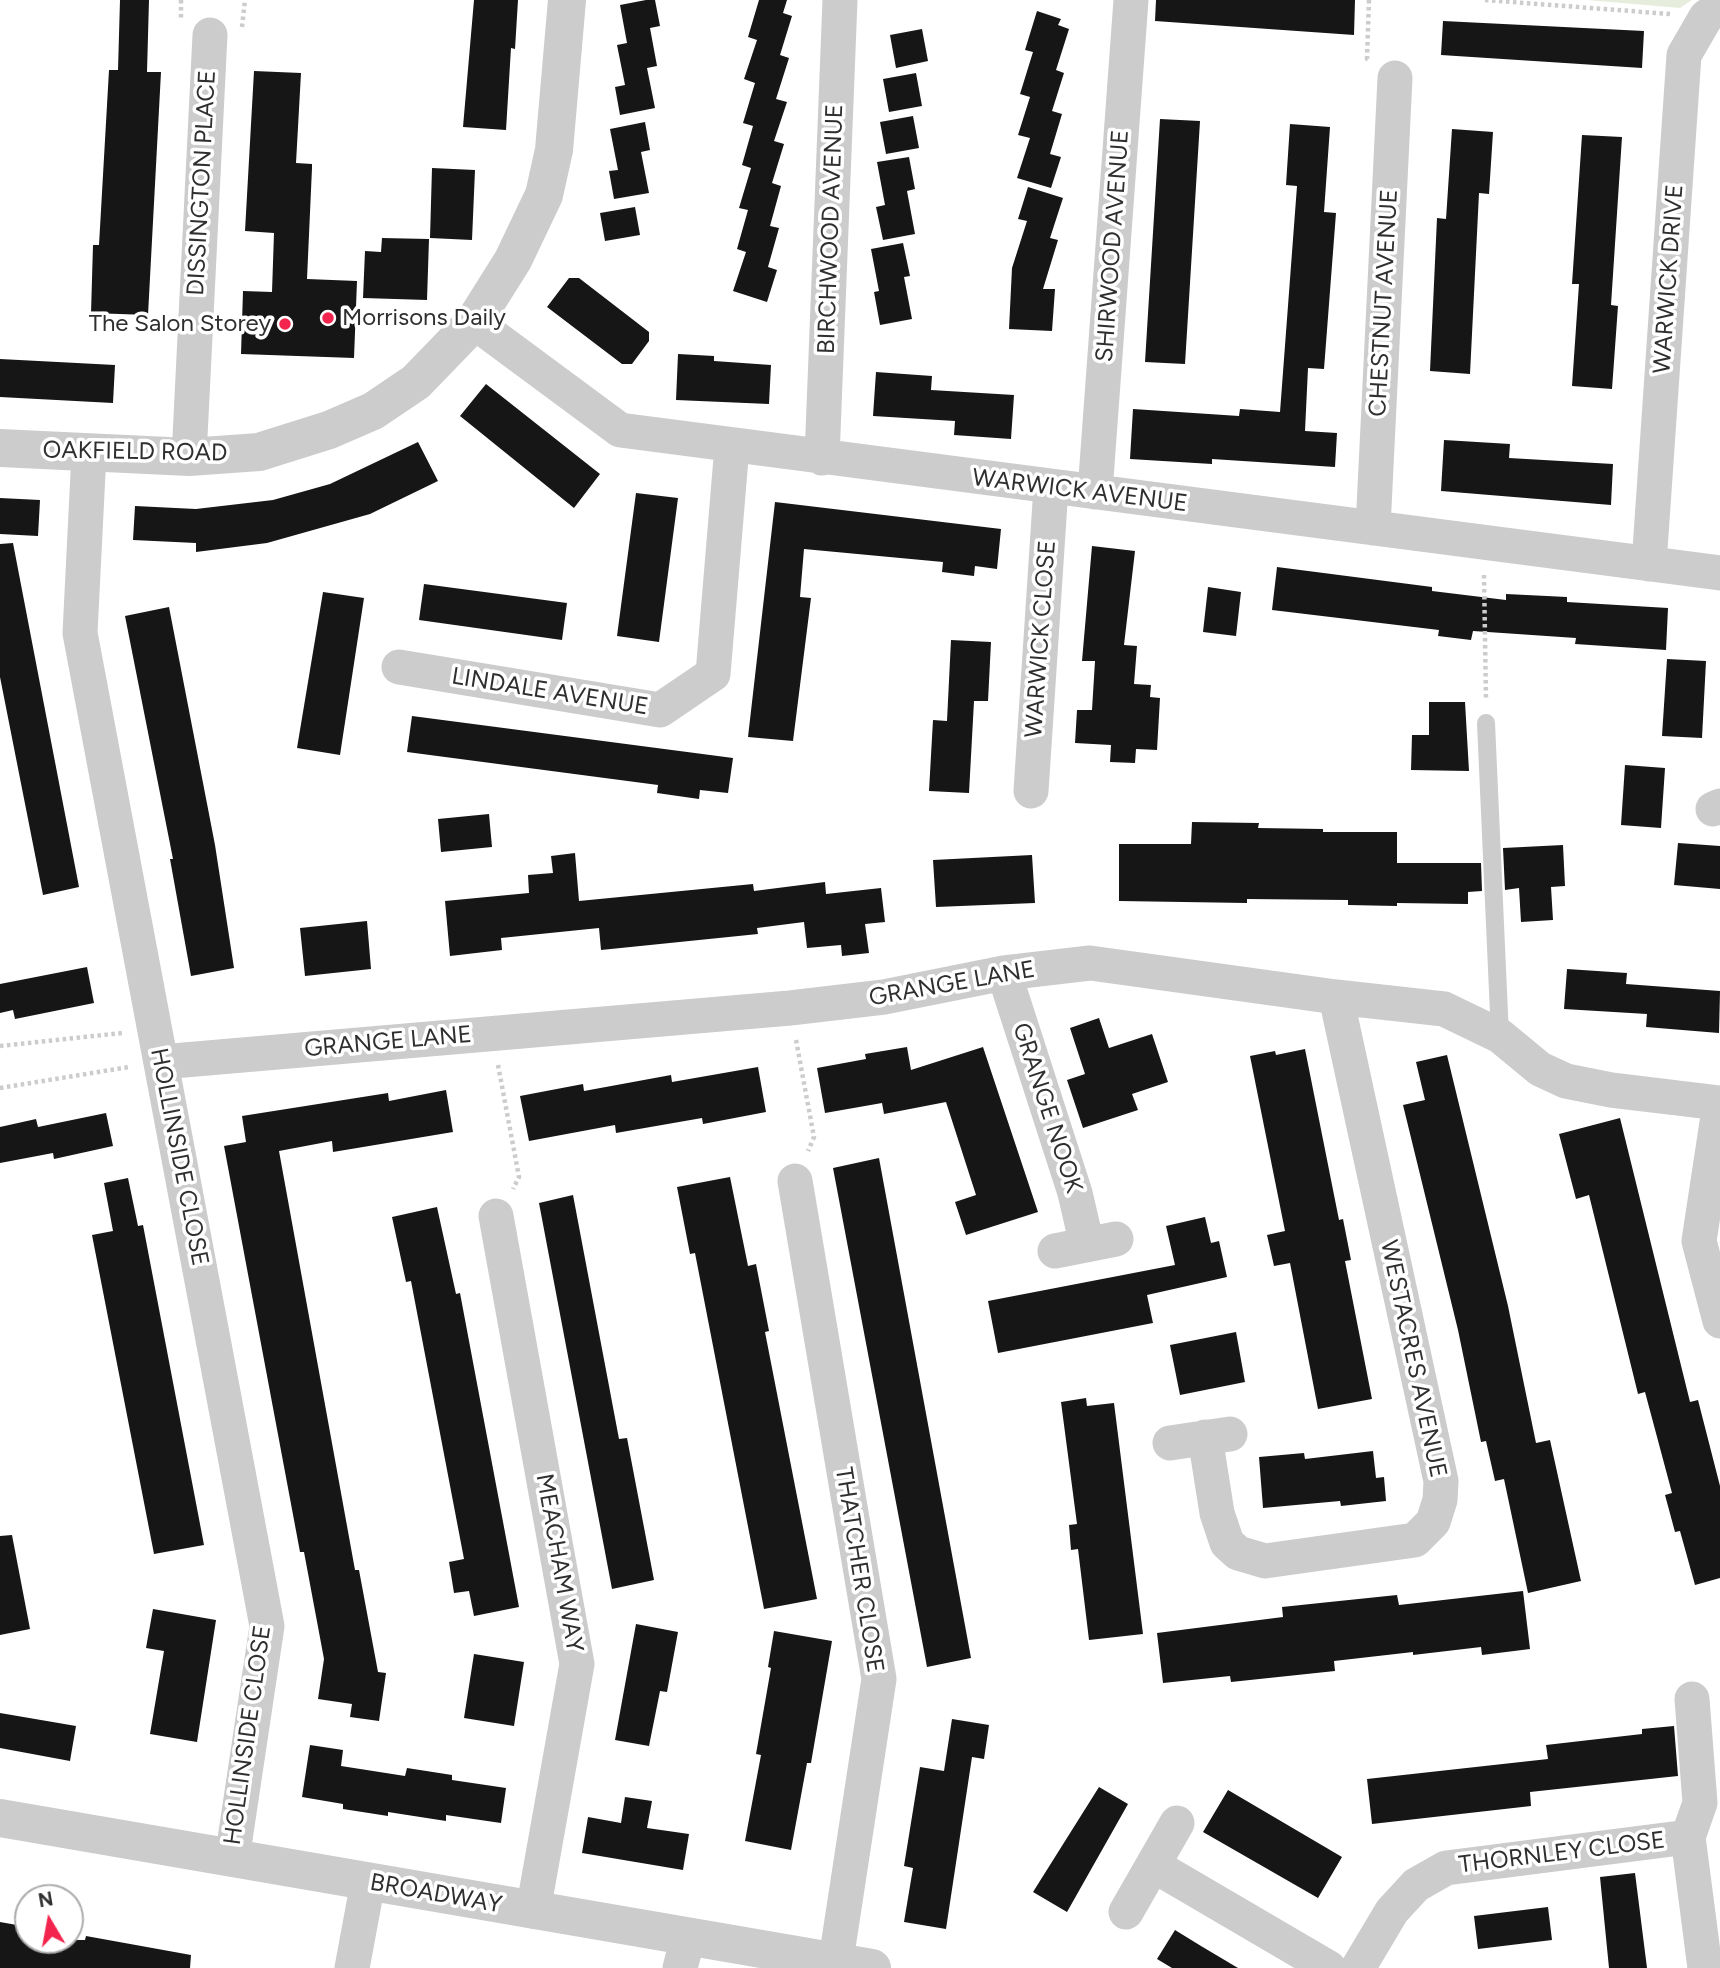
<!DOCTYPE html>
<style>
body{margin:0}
#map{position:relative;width:1720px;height:1968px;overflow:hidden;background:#fff;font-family:Figtree,sans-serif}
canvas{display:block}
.north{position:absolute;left:14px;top:1884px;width:70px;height:70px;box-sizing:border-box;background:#fff;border:2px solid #acacac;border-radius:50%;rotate:350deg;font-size:19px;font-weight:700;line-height:28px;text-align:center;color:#2f2f2f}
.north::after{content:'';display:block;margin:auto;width:24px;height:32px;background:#f3244d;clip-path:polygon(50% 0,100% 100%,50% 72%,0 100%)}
</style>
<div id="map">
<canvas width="1720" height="1968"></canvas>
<div class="north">N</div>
</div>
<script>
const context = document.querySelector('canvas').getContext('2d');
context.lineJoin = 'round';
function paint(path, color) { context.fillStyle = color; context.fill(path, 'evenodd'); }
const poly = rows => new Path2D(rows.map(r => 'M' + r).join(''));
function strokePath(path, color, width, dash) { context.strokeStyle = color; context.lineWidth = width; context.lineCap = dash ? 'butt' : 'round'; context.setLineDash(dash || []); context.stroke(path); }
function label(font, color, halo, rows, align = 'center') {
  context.font = font + ' Figtree,sans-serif'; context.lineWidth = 7; context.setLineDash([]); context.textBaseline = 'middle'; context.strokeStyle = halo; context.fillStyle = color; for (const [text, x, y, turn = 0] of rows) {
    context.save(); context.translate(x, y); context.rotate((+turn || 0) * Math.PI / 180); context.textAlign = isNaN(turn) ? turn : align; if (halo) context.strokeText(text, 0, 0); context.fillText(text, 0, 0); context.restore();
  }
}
paint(poly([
 [1587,0,1692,0,1680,8]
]), '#e7eddc');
paint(poly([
 [120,0,149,0,147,72,161,72,148,315,91,313,93,245,99,245,109,70,118,70],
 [474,0,518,0,515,49,511,48,506,130,463,127],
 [646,0,655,0,660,26,650,28,657,66,647,68,655,108,620,115,615,87,625,85,617,45,627,43,620,5],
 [759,0,787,0,783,13,792,16,780,55,789,58,776,99,787,102,774,141,784,144,772,183,781,186,770,226,779,228,768,267,777,270,767,302,733,291,746,252,737,249,748,210,739,208,751,168,742,165,753,126,743,123,755,83,744,79,757,40,748,37],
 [1156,0,1355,0,1354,35,1155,21],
 [1037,11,1061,19,1058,25,1069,29,1056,70,1064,73,1052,111,1062,114,1050,154,1061,157,1051,188,1017,178,1030,138,1018,135,1030,97,1020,94,1033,52,1025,50],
 [1443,21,1644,31,1642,68,1441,55],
 [922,29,928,61,896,68,890,35],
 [254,71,301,73,296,163,312,164,312,168,307,279,357,281,354,358,241,354,243,291,272,292,274,233,245,231],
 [916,73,922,106,889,112,883,79],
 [913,116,919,148,886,154,880,122],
 [1160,119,1200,121,1185,364,1145,362],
 [645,122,650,150,641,152,649,193,614,199,609,171,618,170,610,129],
 [1290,124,1330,127,1324,212,1336,213,1324,369,1308,368,1305,431,1337,433,1335,467,1212,459,1212,464,1130,459,1133,409,1239,416,1240,409,1280,412,1297,186,1286,185],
 [1452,129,1493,132,1489,194,1479,193,1470,374,1430,371,1437,218,1446,219],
 [1582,135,1622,137,1611,305,1618,306,1612,389,1572,386,1579,284,1572,284],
 [909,157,915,189,907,191,915,234,883,240,876,207,885,205,877,162],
 [432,168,475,170,472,240,430,238],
 [1028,187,1063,198,1050,238,1058,240,1043,289,1055,289,1052,331,1009,329,1012,268,1027,221,1018,219],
 [635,207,640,235,605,241,600,213],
 [382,238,429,239,427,300,363,298,365,251,381,252],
 [903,243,910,276,904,277,912,319,880,325,874,292,879,291,871,249],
 [569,278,579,278,649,332,649,341,632,364,622,364,547,307],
 [678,354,714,356,714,361,771,365,769,404,676,400],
 [0,359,115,365,113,403,0,397],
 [876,372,932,376,931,390,1014,395,1011,439,954,435,955,421,873,416],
 [486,384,600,474,574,508,460,416],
 [1444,440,1510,444,1509,458,1613,464,1611,505,1441,491],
 [418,442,438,481,370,514,267,543,196,552,196,543,133,540,135,506,196,509,273,500,330,484],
 [636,493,678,498,659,642,617,636],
 [0,498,40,500,38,536,0,534],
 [775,502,1001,529,997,569,975,566,974,576,942,572,943,562,804,549,800,597,811,598,793,741,748,737],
 [13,543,79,887,43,895,0,677,0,544],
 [1092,546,1135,551,1124,645,1137,646,1134,684,1151,685,1150,697,1160,698,1157,750,1136,749,1135,763,1110,762,1111,745,1075,743,1077,710,1092,710,1095,661,1082,661],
 [1277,567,1432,587,1432,591,1506,600,1506,594,1567,597,1567,602,1668,608,1666,650,1575,644,1576,638,1473,631,1471,640,1438,636,1439,630,1272,610],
 [424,584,567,603,562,640,419,620],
 [1208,587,1241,592,1236,636,1203,632],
 [323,592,364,598,340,755,297,748],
 [169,607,215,845,234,968,191,976,170,859,173,859,125,616],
 [951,640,991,642,988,701,974,701,969,793,929,791,933,720,947,721],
 [1667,659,1706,661,1702,738,1662,736],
 [1429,702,1465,702,1469,771,1411,770,1412,735,1429,735],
 [412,716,733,758,728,793,700,790,699,799,657,793,658,785,407,752],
 [1625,765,1665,768,1661,828,1621,825],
 [489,814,492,847,441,852,438,819],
 [1192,822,1259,823,1258,828,1323,829,1323,832,1397,832,1397,863,1481,863,1482,891,1468,892,1468,904,1397,903,1397,906,1348,905,1348,900,1247,899,1247,903,1119,901,1119,844,1191,844],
 [1678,843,1720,846,1720,889,1674,885],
 [1563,845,1565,886,1551,887,1553,920,1521,922,1519,888,1505,890,1503,848],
 [575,853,579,901,753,884,754,891,825,882,826,894,881,888,885,922,865,924,869,953,842,956,841,945,807,948,804,922,757,928,758,934,601,950,599,928,501,938,502,950,450,956,445,901,529,893,528,875,553,873,551,856],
 [1032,855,1035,903,936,907,933,860],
 [367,921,371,969,305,976,300,928],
 [87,967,94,1003,15,1019,13,1010,0,1013,0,984],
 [1567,969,1627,973,1626,984,1720,991,1719,1033,1646,1027,1647,1014,1564,1009],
 [1099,1018,1109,1048,1152,1034,1168,1082,1132,1094,1138,1110,1083,1128,1067,1080,1085,1074,1070,1028],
 [907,1047,911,1070,983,1047,1038,1212,966,1235,955,1202,976,1195,946,1102,884,1114,882,1103,825,1113,817,1068,866,1059,865,1054],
 [1305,1049,1339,1220,1343,1219,1351,1260,1345,1261,1372,1399,1318,1409,1290,1263,1274,1266,1267,1235,1285,1231,1250,1056,1275,1051,1276,1055],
 [1447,1055,1508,1306,1536,1443,1550,1440,1581,1581,1528,1593,1504,1479,1495,1481,1486,1441,1481,1442,1458,1330,1403,1105,1425,1100,1416,1062],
 [758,1067,766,1112,703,1124,702,1118,616,1133,615,1125,529,1141,520,1096,583,1084,584,1091,671,1075,672,1082],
 [446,1090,453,1132,333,1152,332,1141,279,1151,355,1570,359,1570,378,1672,386,1673,379,1721,350,1717,352,1704,318,1699,324,1659,304,1552,300,1552,224,1146,246,1142,242,1116,388,1093,389,1101],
 [106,1113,113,1146,54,1159,53,1153,0,1163,0,1127,36,1119,38,1127],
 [1620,1118,1690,1402,1698,1400,1720,1486,1720,1578,1695,1585,1680,1531,1675,1532,1665,1495,1672,1493,1645,1392,1638,1394,1589,1195,1576,1199,1559,1134],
 [879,1158,971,1658,927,1667,833,1168],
 [730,1177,748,1266,756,1264,769,1331,765,1332,817,1599,764,1609,695,1253,690,1254,677,1187],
 [128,1178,138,1226,143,1225,204,1545,154,1554,92,1235,113,1231,104,1183],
 [573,1195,619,1439,627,1438,654,1580,612,1589,539,1203],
 [437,1207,456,1294,460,1293,519,1607,474,1616,469,1591,454,1593,449,1562,464,1559,411,1281,406,1282,392,1217],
 [1205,1217,1211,1243,1219,1241,1227,1277,1147,1295,1153,1323,998,1353,988,1301,1175,1265,1166,1226],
 [1236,1332,1245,1382,1180,1395,1170,1345],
 [1086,1398,1087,1406,1114,1403,1143,1634,1089,1640,1078,1549,1071,1550,1069,1525,1077,1524,1061,1402],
 [1373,1451,1376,1478,1384,1477,1386,1501,1341,1506,1340,1501,1263,1508,1259,1457,1304,1453,1305,1459],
 [12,1535,30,1629,0,1635,0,1536],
 [1523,1591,1530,1649,1482,1655,1481,1647,1413,1655,1413,1652,1334,1661,1335,1671,1231,1682,1230,1676,1163,1683,1157,1633,1283,1617,1282,1607,1320,1603,1397,1595,1399,1605],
 [153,1609,216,1620,197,1742,150,1734,164,1651,146,1648],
 [636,1624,678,1632,667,1692,660,1691,649,1746,615,1740],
 [774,1631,832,1641,811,1763,807,1763,791,1850,745,1841,761,1755,756,1754,771,1668,768,1667],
 [474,1654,524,1662,514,1726,464,1718],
 [0,1713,76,1726,70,1761,0,1748],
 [952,1719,989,1725,984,1759,972,1757,946,1929,904,1922,913,1868,904,1866,920,1767,944,1771],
 [1674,1726,1678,1776,1530,1792,1531,1806,1372,1824,1367,1779,1548,1759,1546,1745,1642,1734,1642,1729],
 [310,1745,343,1750,341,1766,405,1776,407,1768,452,1775,452,1780,506,1788,501,1823,446,1815,446,1821,388,1812,388,1816,343,1809,343,1804,302,1797],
 [1099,1787,1128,1804,1067,1912,1033,1892],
 [1228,1790,1342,1857,1318,1898,1203,1832],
 [625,1797,652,1801,647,1828,689,1834,683,1870,582,1853,588,1817,621,1823],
 [1635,1873,1647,1968,1609,1968,1600,1877],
 [1548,1907,1552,1940,1478,1949,1474,1916],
 [0,1922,28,1927,28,1940,85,1940,86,1936,191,1955,190,1968,0,1968],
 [1175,1930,1201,1946,1238,1968,1172,1968,1157,1959]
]), '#161616');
strokePath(poly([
 [181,0,181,19],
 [1369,0,1367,59,1370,59],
 [1485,0,1670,14],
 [242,27,245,0],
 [1484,575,1486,699],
 [796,1040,814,1137,808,1151],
 [0,1046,122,1033],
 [498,1065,519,1177,513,1189],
 [0,1088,129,1067]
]), '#ccc', 4.5, [3.5, 3.5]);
strokePath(poly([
 [1486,723,1500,1036]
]), '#ccc', 18);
strokePath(poly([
 [474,322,620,430,1720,573],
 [89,453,80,633,267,1626,232,1859],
 [189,457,210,35],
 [822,458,840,0],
 [1095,492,1131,0],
 [1373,528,1395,78],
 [1649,564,1684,55,1706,17,1720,7],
 [399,667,660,710,713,674,732,446],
 [1031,791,1051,487],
 [1713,809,1720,806],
 [1004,973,1075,1193,1087,1245],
 [161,1062,790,1008,884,997,1004,973,1090,963,1336,997,1444,1009,1500,1036,1540,1069,1566,1081,1611,1090,1720,1103,1699,1241,1720,1321],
 [795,1181,879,1679,836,1960],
 [496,1216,577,1664,533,1911],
 [1055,1251,1116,1239],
 [1205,1437,1217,1513,1227,1543,1238,1553,1265,1561,1415,1540,1433,1522,1440,1500,1441,1481,1336,997],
 [1170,1443,1230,1434],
 [1692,1699,1700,1803,1688,1837,1705,1968],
 [1153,1865,1329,1968],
 [1126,1912,1177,1823],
 [352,1968,368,1882],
 [680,1968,688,1937],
 [1358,1968,1392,1911,1416,1885,1446,1868,1688,1837]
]), '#ccc', 35);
strokePath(poly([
 [0,448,189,457,259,452,329,430,373,411,416,382,474,322,513,260,544,195,554,150,567,0],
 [0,1818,872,1968]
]), '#ccc', 38);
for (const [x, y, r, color] of [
 [328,318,7,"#f3244d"],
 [285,324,7,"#f3244d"]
]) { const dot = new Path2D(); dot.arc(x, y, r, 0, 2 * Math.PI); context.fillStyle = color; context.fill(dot); strokePath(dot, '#fff', 2.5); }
label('24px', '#2f2f2f', '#fff', [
 ["DISSINGTON PLACE",202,183,-87],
 ["BIRCHWOOD AVENUE",831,229,-88],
 ["SHIRWOOD AVENUE",1113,246,-86],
 ["WARWICK DRIVE",1669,279,-86],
 ["CHESTNUT AVENUE",1384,303,-87],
 ["OAKFIELD ROAD",135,452,1],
 ["WARWICK AVENUE",1080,491,7],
 ["WARWICK CLOSE",1041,639,-86],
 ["LINDALE AVENUE",550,692,9],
 ["GRANGE LANE",952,984,-10],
 ["GRANGE LANE",388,1042,-5],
 ["GRANGE NOOK",1047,1108,72],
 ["HOLLINSIDE CLOSE",179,1157,79],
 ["WESTACRES AVENUE",1413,1359,78],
 ["MEACHAM WAY",559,1563,80],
 ["THATCHER CLOSE",859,1570,81],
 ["HOLLINSIDE CLOSE",248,1735,-82],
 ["THORNLEY CLOSE",1562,1853,-7],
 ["BROADWAY",436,1894,10]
]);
label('24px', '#2f2f2f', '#fff', [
 ["Morrisons Daily",342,318],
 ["The Salon Storey",271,324,"right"]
], 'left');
</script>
